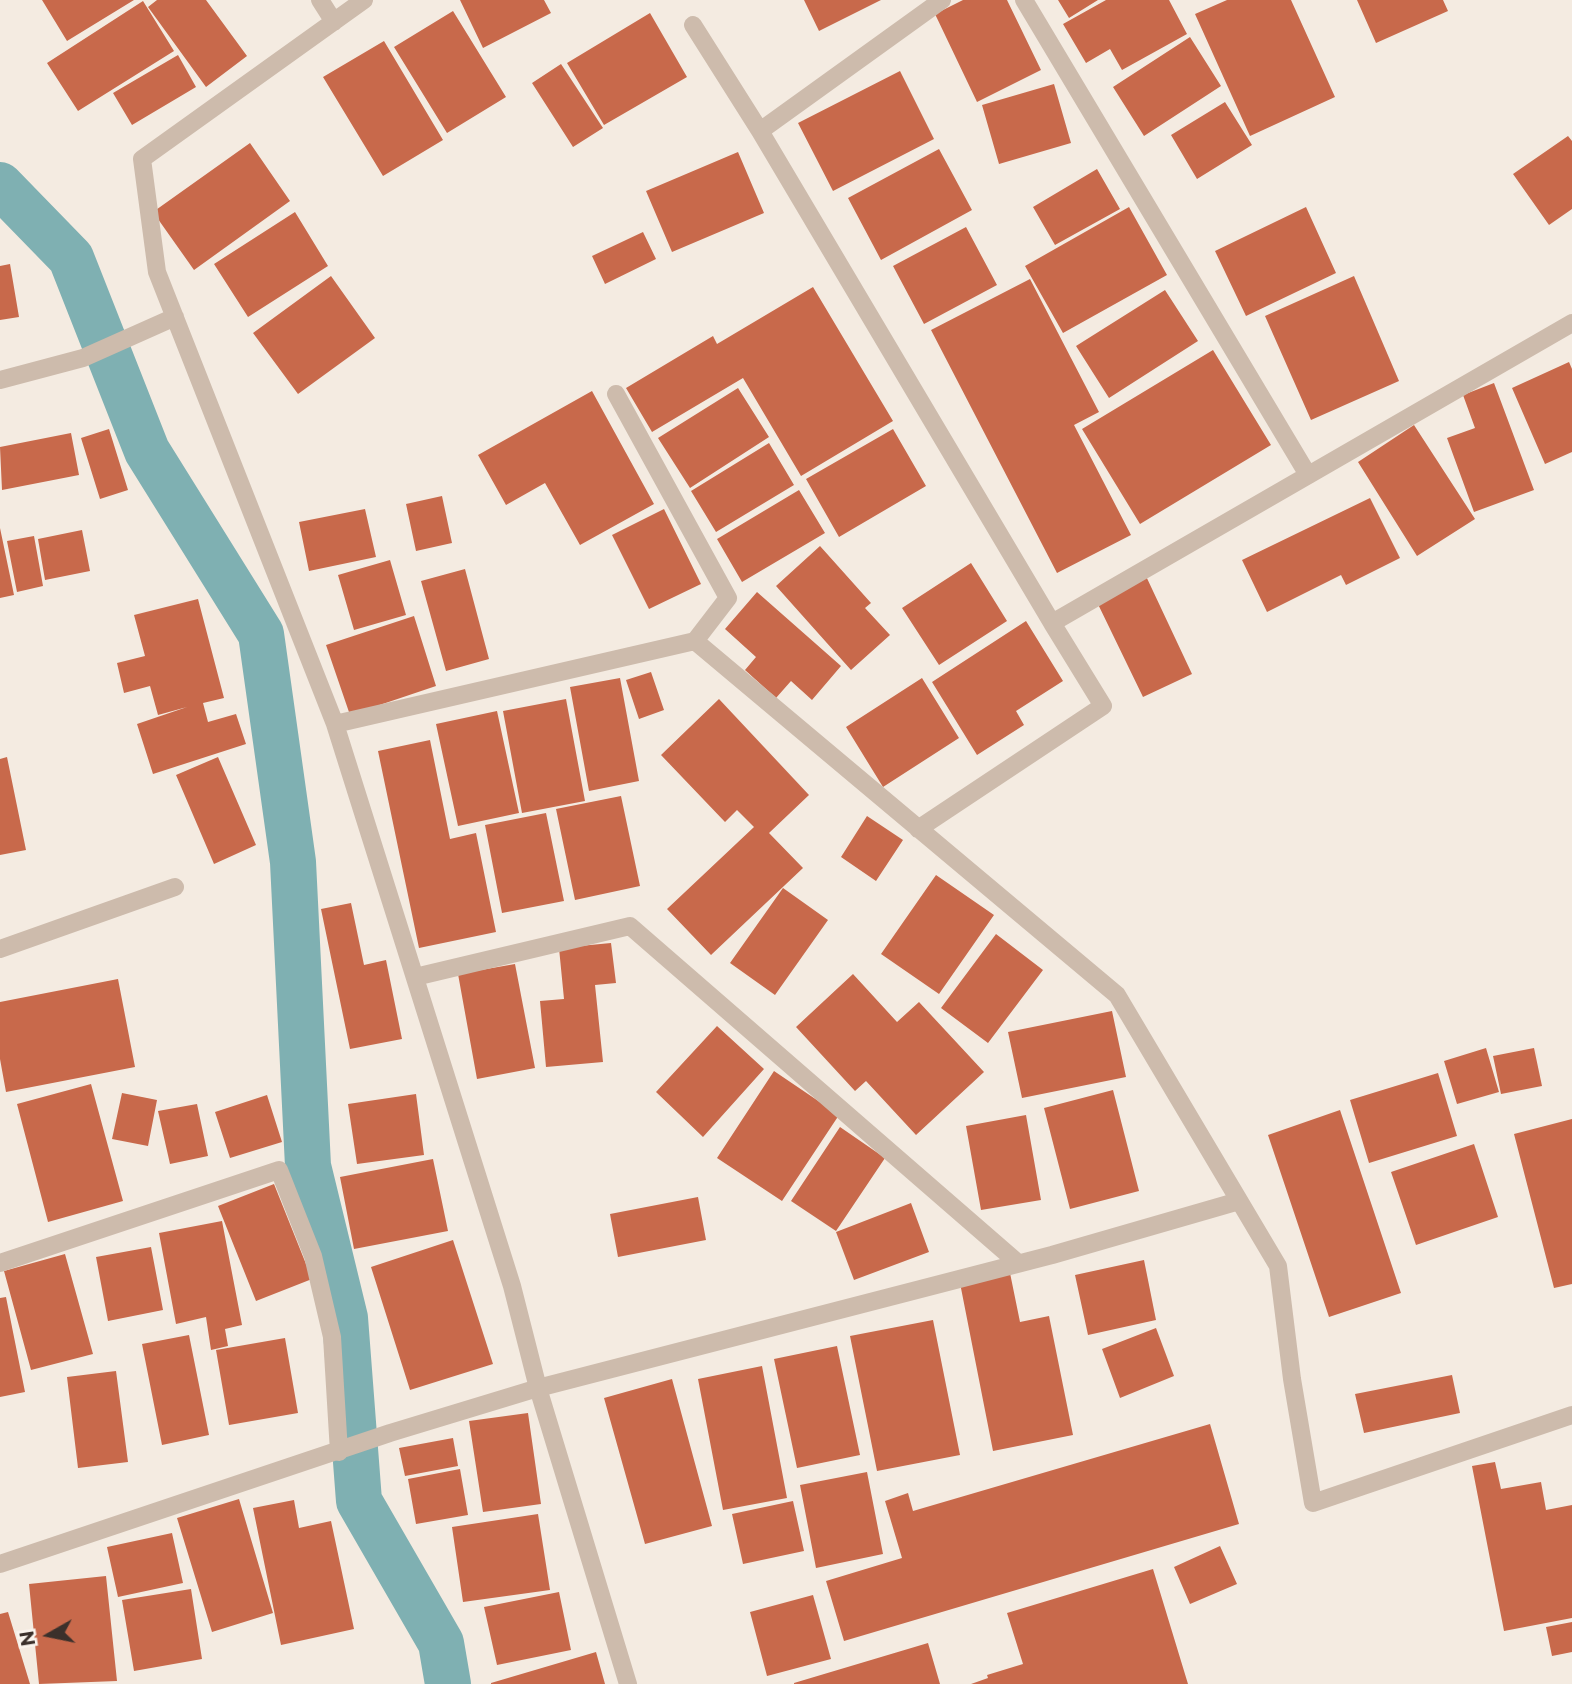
<!DOCTYPE html>
<style>
body{margin:0}
#map{position:relative;width:1572px;height:1684px;overflow:hidden;background:#f4ebe1;font-family:Montserrat,sans-serif}
canvas{display:block}
.north{position:absolute;left:14px;top:1600px;width:70px;height:70px;-webkit-text-stroke:5px #fbf5ee;paint-order:stroke;rotate:261deg;font-size:19px;font-weight:700;line-height:28px;text-align:center;color:#3b302b}
.north::after{content:'';display:block;margin:auto;width:24px;height:32px;background:#3b302b;clip-path:polygon(50% 0,100% 100%,50% 72%,0 100%)}
</style>
<div id="map">
<canvas width="1572" height="1684"></canvas>
<div class="north">N</div>
</div>
<script>
const context = document.querySelector('canvas').getContext('2d');
context.lineJoin = 'round';
const poly = rows => new Path2D(rows.map(r => 'M' + r).join(''));
function strokePath(path, color, width, dash) { context.strokeStyle = color; context.lineWidth = width; context.lineCap = dash ? 'butt' : 'round'; context.setLineDash(dash || []); context.stroke(path); }
function paint(path, color) { context.fillStyle = color; context.fill(path, 'evenodd'); }
strokePath(poly([
 [0,185,71,258,147,451,261,634,293,862,308,1166,345,1318,359,1501,441,1643,448,1684]
]), '#7fb0b2', 46);
paint(poly([
 [42,0,134,0,67,41],
 [157,0,206,0,247,56,206,87,148,7],
 [460,0,544,0,551,13,483,48],
 [804,0,881,0,819,31],
 [963,0,1007,0,1041,70,977,102,935,14],
 [1058,0,1098,0,1069,18],
 [1106,0,1169,0,1187,34,1122,70,1110,49,1086,63,1063,24],
 [1227,0,1291,0,1335,97,1250,136,1195,14],
 [1357,0,1443,0,1448,11,1376,43],
 [143,1,174,51,78,111,47,63],
 [453,11,506,97,447,133,394,47],
 [650,13,687,77,604,125,567,63],
 [1190,37,1221,86,1144,136,1113,87],
 [384,41,443,140,383,176,323,77],
 [178,55,196,87,132,125,113,93],
 [561,64,603,128,573,147,532,83],
 [900,71,934,139,833,191,798,123],
 [1054,84,1071,143,999,164,982,105],
 [1225,102,1252,145,1197,179,1171,135],
 [1568,136,1572,141,1572,209,1549,225,1513,174],
 [250,143,290,201,194,270,153,212],
 [939,149,972,210,881,260,848,198],
 [738,152,764,213,672,252,646,191],
 [1097,169,1120,209,1055,245,1033,207],
 [1129,207,1167,275,1063,333,1025,266],
 [1306,207,1336,273,1246,316,1215,251],
 [295,212,328,266,248,317,214,264],
 [966,227,997,285,924,324,893,266],
 [643,232,656,259,605,284,592,256],
 [10,264,19,317,0,320,0,266],
 [331,276,375,338,298,394,253,333],
 [1354,276,1399,381,1311,420,1265,316],
 [1030,279,1099,412,1074,425,1131,535,1057,573,931,330],
 [813,287,893,421,801,476,743,378,652,432,626,388,713,336,717,344],
 [1165,290,1198,341,1109,398,1076,346],
 [1213,350,1271,445,1140,524,1082,429],
 [1569,362,1572,369,1572,452,1545,464,1512,388],
 [1494,383,1534,490,1474,512,1447,438,1475,428,1463,395],
 [738,388,769,437,690,488,658,438],
 [592,391,654,504,580,545,545,483,506,505,478,455],
 [1414,425,1475,519,1417,556,1358,462],
 [109,429,128,490,100,499,81,438],
 [893,429,926,486,839,537,806,479],
 [71,433,79,475,2,490,0,447],
 [769,443,794,485,716,532,691,491],
 [799,490,825,533,742,582,717,539],
 [442,496,452,543,416,551,406,504],
 [1370,498,1400,558,1346,585,1341,575,1267,612,1242,560],
 [365,509,376,557,309,571,299,522],
 [664,509,701,584,649,609,612,535],
 [0,528,14,595,0,598],
 [82,530,90,571,45,580,38,539],
 [34,536,43,586,17,592,7,541],
 [820,546,871,603,865,608,890,635,851,670,776,586],
 [390,560,406,615,354,630,338,575],
 [971,563,1007,621,939,665,902,608],
 [465,569,489,659,446,671,421,581],
 [1145,574,1192,674,1143,697,1095,598],
 [757,592,841,666,812,700,791,681,776,698,745,670,756,657,725,629],
 [198,599,224,698,203,703,208,722,236,714,246,744,153,774,137,724,187,707,158,715,150,686,124,693,117,663,145,656,134,615],
 [414,616,436,686,350,715,326,645],
 [1026,621,1063,681,1016,711,1024,725,977,755,932,682],
 [651,672,664,710,639,719,626,680],
 [620,678,639,781,589,791,570,687],
 [922,678,959,738,883,787,846,727],
 [566,699,585,801,522,813,503,711],
 [719,699,809,795,769,833,803,868,711,955,667,909,754,827,737,810,725,822,661,755],
 [497,711,519,813,458,826,436,724],
 [430,740,450,839,476,833,496,932,419,948,378,751],
 [7,757,26,850,0,855,0,759],
 [218,757,256,845,214,864,176,775],
 [621,796,640,886,575,900,556,809],
 [546,813,564,901,502,913,485,825],
 [867,816,903,840,876,881,841,857],
 [936,875,994,915,939,994,881,954],
 [783,888,828,920,775,995,730,963],
 [351,903,364,965,386,960,402,1039,350,1049,321,909],
 [996,934,1043,970,988,1043,941,1008],
 [611,943,616,983,595,985,603,1062,546,1067,540,1001,564,999,559,948],
 [515,964,535,1068,477,1079,458,974],
 [853,974,897,1022,919,1002,984,1072,916,1135,866,1081,855,1091,796,1027],
 [118,979,135,1067,6,1092,0,1059,0,1002],
 [1112,1011,1126,1077,1022,1098,1008,1032],
 [717,1026,764,1069,703,1137,656,1092],
 [1486,1048,1499,1092,1457,1104,1444,1061],
 [1534,1048,1542,1086,1501,1094,1493,1056],
 [774,1071,839,1115,782,1201,717,1158],
 [1438,1073,1457,1136,1369,1163,1350,1100],
 [91,1084,123,1201,48,1222,17,1104],
 [1113,1090,1139,1191,1070,1209,1044,1108],
 [122,1093,157,1100,148,1146,112,1139],
 [416,1094,424,1155,357,1164,348,1104],
 [267,1095,282,1142,230,1158,215,1112],
 [197,1104,208,1156,170,1164,158,1111],
 [1340,1110,1401,1293,1329,1317,1268,1135],
 [1026,1115,1041,1200,981,1210,966,1126],
 [1572,1119,1572,1284,1554,1288,1514,1134],
 [840,1127,885,1158,836,1231,791,1201],
 [1474,1144,1498,1217,1416,1245,1391,1172],
 [433,1159,448,1231,354,1249,340,1177],
 [274,1184,312,1279,256,1301,218,1206],
 [698,1197,706,1240,618,1257,610,1214],
 [911,1203,929,1252,854,1280,836,1232],
 [222,1221,242,1325,225,1329,228,1346,211,1350,206,1317,176,1324,159,1233],
 [453,1240,493,1364,410,1390,371,1267],
 [151,1247,163,1310,108,1321,96,1257],
 [65,1254,93,1354,31,1370,4,1271],
 [1144,1260,1156,1320,1088,1335,1075,1275],
 [1010,1273,1020,1322,1049,1316,1073,1435,993,1451,960,1283],
 [6,1297,25,1392,0,1397,0,1298],
 [933,1320,960,1455,877,1471,850,1336],
 [1156,1328,1174,1376,1120,1398,1102,1349],
 [189,1335,209,1435,162,1445,142,1344],
 [285,1338,298,1413,229,1425,216,1350],
 [837,1346,860,1455,797,1468,774,1359],
 [762,1366,787,1498,723,1510,698,1379],
 [116,1371,128,1462,78,1468,67,1377],
 [1452,1375,1460,1413,1364,1433,1355,1394],
 [672,1379,712,1526,645,1544,604,1398],
 [528,1413,541,1504,483,1512,469,1421],
 [1210,1424,1239,1524,844,1641,826,1581,902,1558,885,1501,908,1493,913,1511],
 [453,1438,458,1466,405,1476,399,1448],
 [1495,1462,1501,1489,1541,1482,1546,1510,1572,1505,1572,1618,1504,1631,1472,1466],
 [460,1469,468,1515,416,1524,408,1479],
 [867,1472,883,1554,816,1568,800,1485],
 [239,1499,273,1613,212,1632,177,1518],
 [294,1500,299,1528,331,1521,354,1629,281,1645,253,1508],
 [793,1501,804,1551,743,1564,732,1514],
 [538,1514,550,1590,463,1602,452,1527],
 [172,1533,183,1583,118,1597,107,1547],
 [1220,1546,1237,1584,1190,1604,1174,1567],
 [1153,1569,1188,1684,971,1684,988,1678,987,1675,1023,1664,1007,1613],
 [106,1576,117,1681,39,1684,29,1584],
 [191,1589,202,1659,134,1671,122,1600],
 [559,1592,571,1650,497,1665,484,1607],
 [813,1595,831,1659,767,1676,750,1612],
 [8,1612,30,1684,0,1684,0,1614],
 [1572,1622,1572,1652,1552,1656,1546,1627],
 [928,1643,940,1684,794,1684,794,1683],
 [596,1652,605,1684,491,1684,491,1683]
]), '#c8694b');
strokePath(poly([
 [320,0,334,22],
 [364,0,142,159,157,272,335,724,512,1286,538,1388,628,1684],
 [1024,0,1308,475],
 [693,25,760,131,1052,623],
 [760,131,942,0],
 [0,380,83,358,175,317],
 [616,394,728,598,695,641],
 [335,724,695,641,1117,995,1278,1266,1292,1379,1313,1503,1572,1415],
 [918,829,1103,706,1052,623,1572,323],
 [0,949,175,887],
 [415,977,630,926,1018,1263],
 [0,1263,279,1170,313,1256,332,1337,339,1452],
 [0,1564,390,1433,538,1388,1052,1255,1239,1201]
]), '#cdbbac', 18);
</script>
